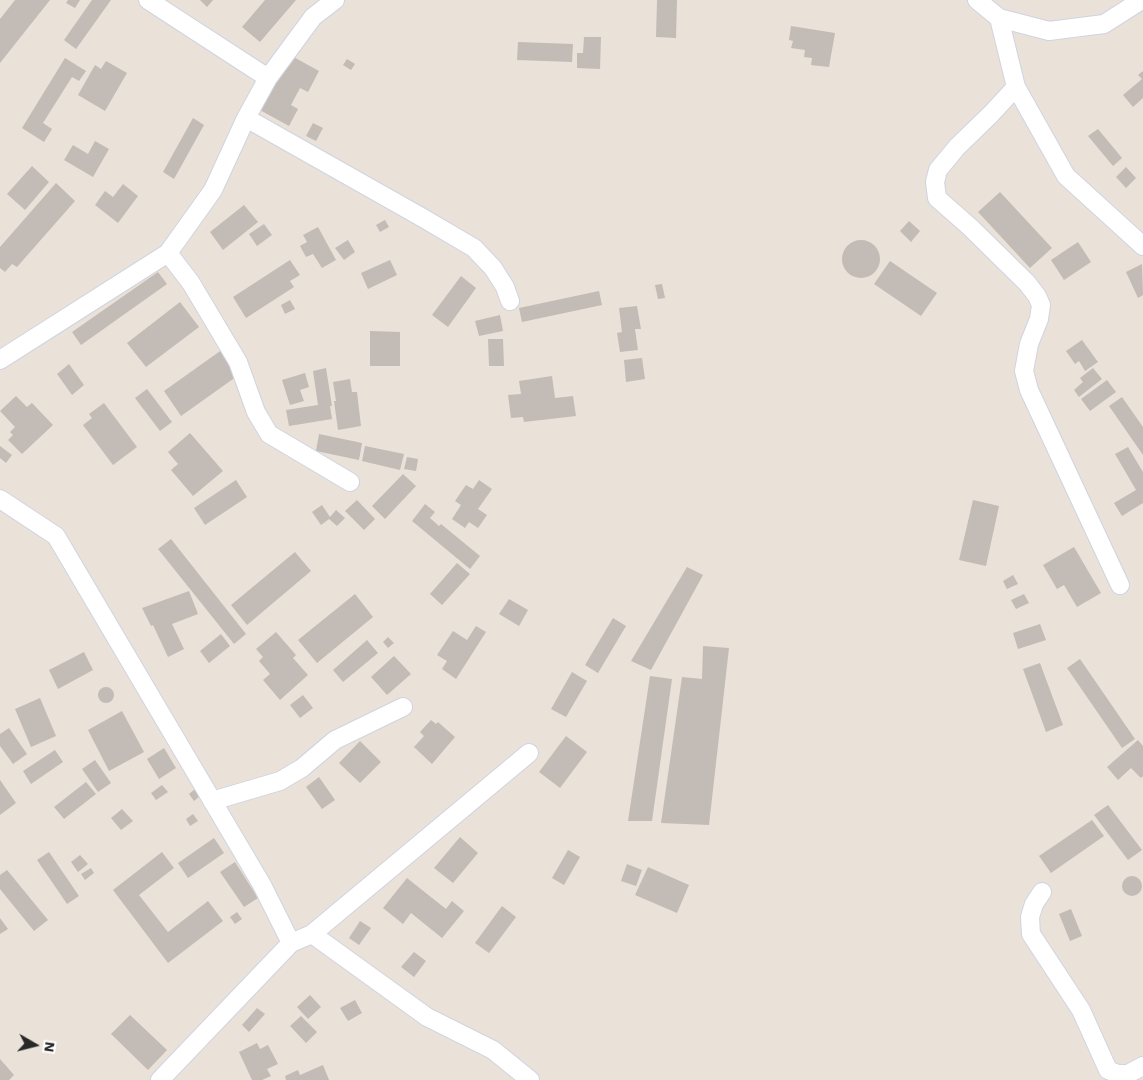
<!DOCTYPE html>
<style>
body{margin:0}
#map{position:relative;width:1143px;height:1080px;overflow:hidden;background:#eae1d9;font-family:"Work Sans",sans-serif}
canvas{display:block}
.north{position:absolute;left:10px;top:1020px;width:50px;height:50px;-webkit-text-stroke:4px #fff;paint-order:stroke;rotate:98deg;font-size:14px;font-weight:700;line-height:20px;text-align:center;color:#282828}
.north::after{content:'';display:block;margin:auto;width:18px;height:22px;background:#282828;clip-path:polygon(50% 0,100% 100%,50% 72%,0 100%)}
</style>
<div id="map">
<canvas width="1143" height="1080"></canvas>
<div class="north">N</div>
</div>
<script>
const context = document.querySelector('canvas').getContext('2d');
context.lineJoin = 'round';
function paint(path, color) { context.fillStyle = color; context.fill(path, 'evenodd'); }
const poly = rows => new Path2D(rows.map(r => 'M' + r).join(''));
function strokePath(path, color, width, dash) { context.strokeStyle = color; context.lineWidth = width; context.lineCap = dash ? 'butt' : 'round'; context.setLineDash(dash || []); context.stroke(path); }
paint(poly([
 [15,0,50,0,0,63,0,19],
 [68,0,80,0,75,8,66,3],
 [92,0,111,0,76,49,64,40],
 [200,0,213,0,207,7],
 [265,0,296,0,260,42,242,27],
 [657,0,677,0,676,38,656,37],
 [791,26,835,33,829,67,811,65,812,58,804,57,805,50,791,48,793,41,789,40],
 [584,37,601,37,600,69,577,68,577,53,583,53],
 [518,42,573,44,572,62,517,60],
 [290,55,319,71,308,92,300,88,291,105,298,109,289,126,260,110],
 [65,58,86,71,79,81,72,77,43,123,52,129,44,142,22,128],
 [347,59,355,64,351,70,343,65],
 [106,61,127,73,105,111,78,95,95,65,101,69],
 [1143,71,1143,98,1133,107,1123,95,1142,79,1138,75],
 [193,118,204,125,174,179,163,172],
 [313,123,323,128,316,141,306,136],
 [1098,129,1122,158,1113,166,1088,136],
 [95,141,109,149,93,177,64,160,73,145,88,154],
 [32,166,49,182,25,210,7,194],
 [1126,167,1136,178,1126,188,1116,177],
 [56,183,75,201,17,267,12,264,5,272,0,268,0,247],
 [123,184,138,196,118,223,95,205,105,191,113,197],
 [1000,192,1052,248,1030,268,978,212],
 [244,205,258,222,223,250,210,232],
 [385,220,389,227,380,232,376,225],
 [909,221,920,231,911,242,900,231],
 [264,224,272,235,257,246,249,234],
 [318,227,336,260,322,268,313,254,306,257,300,246,307,242,303,235],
 '842 259a19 19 0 1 1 38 0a19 19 0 1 1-38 0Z',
 [348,240,355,252,344,260,335,248],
 [1078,242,1091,262,1064,280,1051,260],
 [290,260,300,275,290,281,294,287,246,318,233,297],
 [390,260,397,275,368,289,361,273],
 [890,261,937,293,921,316,874,284],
 [1142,264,1143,295,1138,298,1126,272],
 [158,272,167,284,81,345,72,332],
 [461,276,476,288,448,327,432,315],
 [662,284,665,298,658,299,655,285],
 [599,291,602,305,522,322,519,308],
 [290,300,295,309,285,314,281,305],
 [180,302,199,327,146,367,127,343],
 [637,306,641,329,635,329,638,350,620,352,617,333,622,332,619,308],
 [500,315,503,331,479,336,475,321],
 [370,331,400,332,400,366,370,366],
 [488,339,503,339,504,366,489,366],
 [1082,340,1098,362,1085,371,1079,361,1075,364,1066,351],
 [223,349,240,374,181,416,164,391],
 [642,358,645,379,626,382,624,360],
 [69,364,84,385,72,395,57,374],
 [326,368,332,406,330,406,332,419,289,426,286,410,318,405,313,371],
 [1093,368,1102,379,1079,397,1074,390,1083,382,1080,378],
 [305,373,309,387,300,390,304,401,290,405,282,380],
 [552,376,555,398,573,396,576,416,524,422,523,417,511,418,508,395,521,394,519,381],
 [350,379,352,392,357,392,361,426,338,430,334,401,336,401,333,382],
 [1107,380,1116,392,1090,411,1081,399],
 [147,389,172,422,160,431,135,398],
 [16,396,27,407,32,403,53,425,22,454,8,440,13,435,10,432,15,427,0,411],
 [1122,397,1143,427,1143,455,1109,406],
 [104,403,137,447,113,465,83,425,92,418,89,414],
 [190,433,223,471,193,496,171,470,178,464,168,452],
 [319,434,362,443,359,460,316,451],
 [0,446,12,455,6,463,0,458],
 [365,446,404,454,400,470,362,461],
 [1128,447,1143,472,1143,503,1122,516,1114,503,1136,490,1115,454],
 [407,457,418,459,416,471,404,469],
 [403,474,416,486,385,519,372,506],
 [236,480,247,497,205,525,194,508],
 [479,480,492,489,478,509,487,515,478,528,469,522,465,528,452,519,461,505,455,501,466,485,473,489],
 [357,500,375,519,364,530,345,511],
 [973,500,999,506,986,566,959,560],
 [425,504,435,512,430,518,439,526,441,524,480,556,470,569,412,521],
 [322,505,330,517,336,510,345,518,337,526,329,519,321,525,312,512],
 [171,539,246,634,234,644,158,549],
 [1074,547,1101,593,1077,607,1064,585,1057,589,1043,565],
 [295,552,311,571,247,625,231,605],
 [457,563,470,574,442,605,430,594],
 [687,567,703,575,651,670,631,661],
 [1013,575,1018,584,1007,589,1003,581],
 [189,591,198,614,172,624,184,649,168,657,153,625,151,626,142,608],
 [355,594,373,617,317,663,298,640],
 [1024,594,1029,603,1016,609,1011,600],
 [509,599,528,610,519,626,499,614],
 [613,618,626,626,598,673,585,665],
 [1040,624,1046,640,1018,649,1013,633],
 [476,626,486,632,456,679,442,669,447,661,437,655,453,631,467,640],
 [276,632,296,655,293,658,308,675,280,700,263,680,270,674,259,661,263,657,256,649],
 [221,634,230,646,209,663,200,651],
 [388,637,394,643,388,648,383,642],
 [367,640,378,653,343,682,333,670],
 [703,646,729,648,709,825,661,823,682,677,702,679],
 [84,652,93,670,58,689,49,670],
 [394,656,411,674,387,695,371,677],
 [1080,659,1135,739,1122,748,1067,668],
 [1040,663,1063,725,1046,732,1023,669],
 [572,672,587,681,566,717,551,709],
 [650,676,672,679,652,821,628,821],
 '98 695a8 8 0 1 1 16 0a8 8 0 1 1-16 0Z',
 [303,695,313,708,300,718,290,705],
 [40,698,56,736,31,747,15,709],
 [122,711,144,752,109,771,88,730],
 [431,720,436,724,438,722,455,737,432,764,414,747,424,736,420,732],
 [9,728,27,754,13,764,0,746,0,734],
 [566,736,587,752,560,788,539,772],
 [1138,740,1143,746,1143,776,1141,778,1131,768,1118,780,1107,767],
 [360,741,381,762,360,783,339,763],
 [164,748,176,768,159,779,147,759],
 [55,750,63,762,31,784,23,771],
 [95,760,111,783,98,792,82,769],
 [319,777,335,800,322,809,306,787],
 [0,780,16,803,0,815],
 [86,782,96,794,64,819,54,807],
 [162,785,168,792,156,800,151,793],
 [195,789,200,796,194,801,189,794],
 [1108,805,1142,850,1128,860,1094,815],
 [122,809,133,821,121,830,111,818],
 [193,814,198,821,190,826,186,819],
 [1092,820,1104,836,1051,873,1039,856],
 [460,837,478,853,453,883,434,868],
 [214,838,224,853,188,878,178,863],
 [568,850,580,857,564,885,552,878],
 [49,852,79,896,67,904,37,860],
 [162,852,174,868,139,895,168,932,208,901,223,921,168,963,113,890],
 [80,855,88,864,78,872,71,862],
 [235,862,258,898,244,907,220,872],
 [627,864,642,870,636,886,621,881],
 [648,867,689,885,677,913,635,895],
 [91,868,94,873,85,880,81,874],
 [7,870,48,920,34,931,0,889,0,875],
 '1122 886a10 10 0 1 1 20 0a10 10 0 1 1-20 0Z',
 [407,878,446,909,452,901,464,911,442,938,411,913,403,924,383,908],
 [502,906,516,917,489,953,475,943],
 [1071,909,1082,936,1070,941,1059,914],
 [237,912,242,919,235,924,230,917],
 [0,918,8,929,0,934],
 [360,921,371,928,359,945,349,938],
 [414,952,426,961,414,977,401,967],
 [310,995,321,1007,308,1019,297,1007],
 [355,1000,362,1013,348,1021,340,1008],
 [257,1008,265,1014,249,1032,242,1025],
 [130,1015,167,1050,148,1070,111,1034],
 [301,1016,317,1032,306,1043,290,1026],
 [257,1043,260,1049,268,1045,278,1064,267,1069,271,1076,262,1080,252,1080,239,1052],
 [0,1059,14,1075,9,1080,0,1080],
 [323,1065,329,1080,286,1080,285,1076,298,1070,300,1075]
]), '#c2bbb6');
const street = poly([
 [148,0,268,78],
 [977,0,999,18,1049,31,1104,24,1137,3,1139,0],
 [999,18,1016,87,1066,176,1143,246],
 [1016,87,991,114,957,147,938,170,935,182,937,198,970,227,1027,283,1037,296,1041,305,1039,319,1029,344,1024,371,1029,390,1120,585],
 [246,118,423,218,474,248,493,268,505,287,510,301],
 [168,253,191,283,238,362,256,412,269,434,350,482],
 [0,360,168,253,213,190,246,118,268,78,313,17,335,0],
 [0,499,56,536,262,885,291,943,160,1080],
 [212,801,280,781,302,768,335,740,403,707],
 [1042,892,1034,904,1030,917,1031,934,1081,1010,1108,1070,1118,1074,1128,1074,1143,1066],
 [312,934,529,753],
 [291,943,312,934,427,1017,493,1050,530,1080]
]);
strokePath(street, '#cfd4e1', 20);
strokePath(street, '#fff', 18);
</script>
